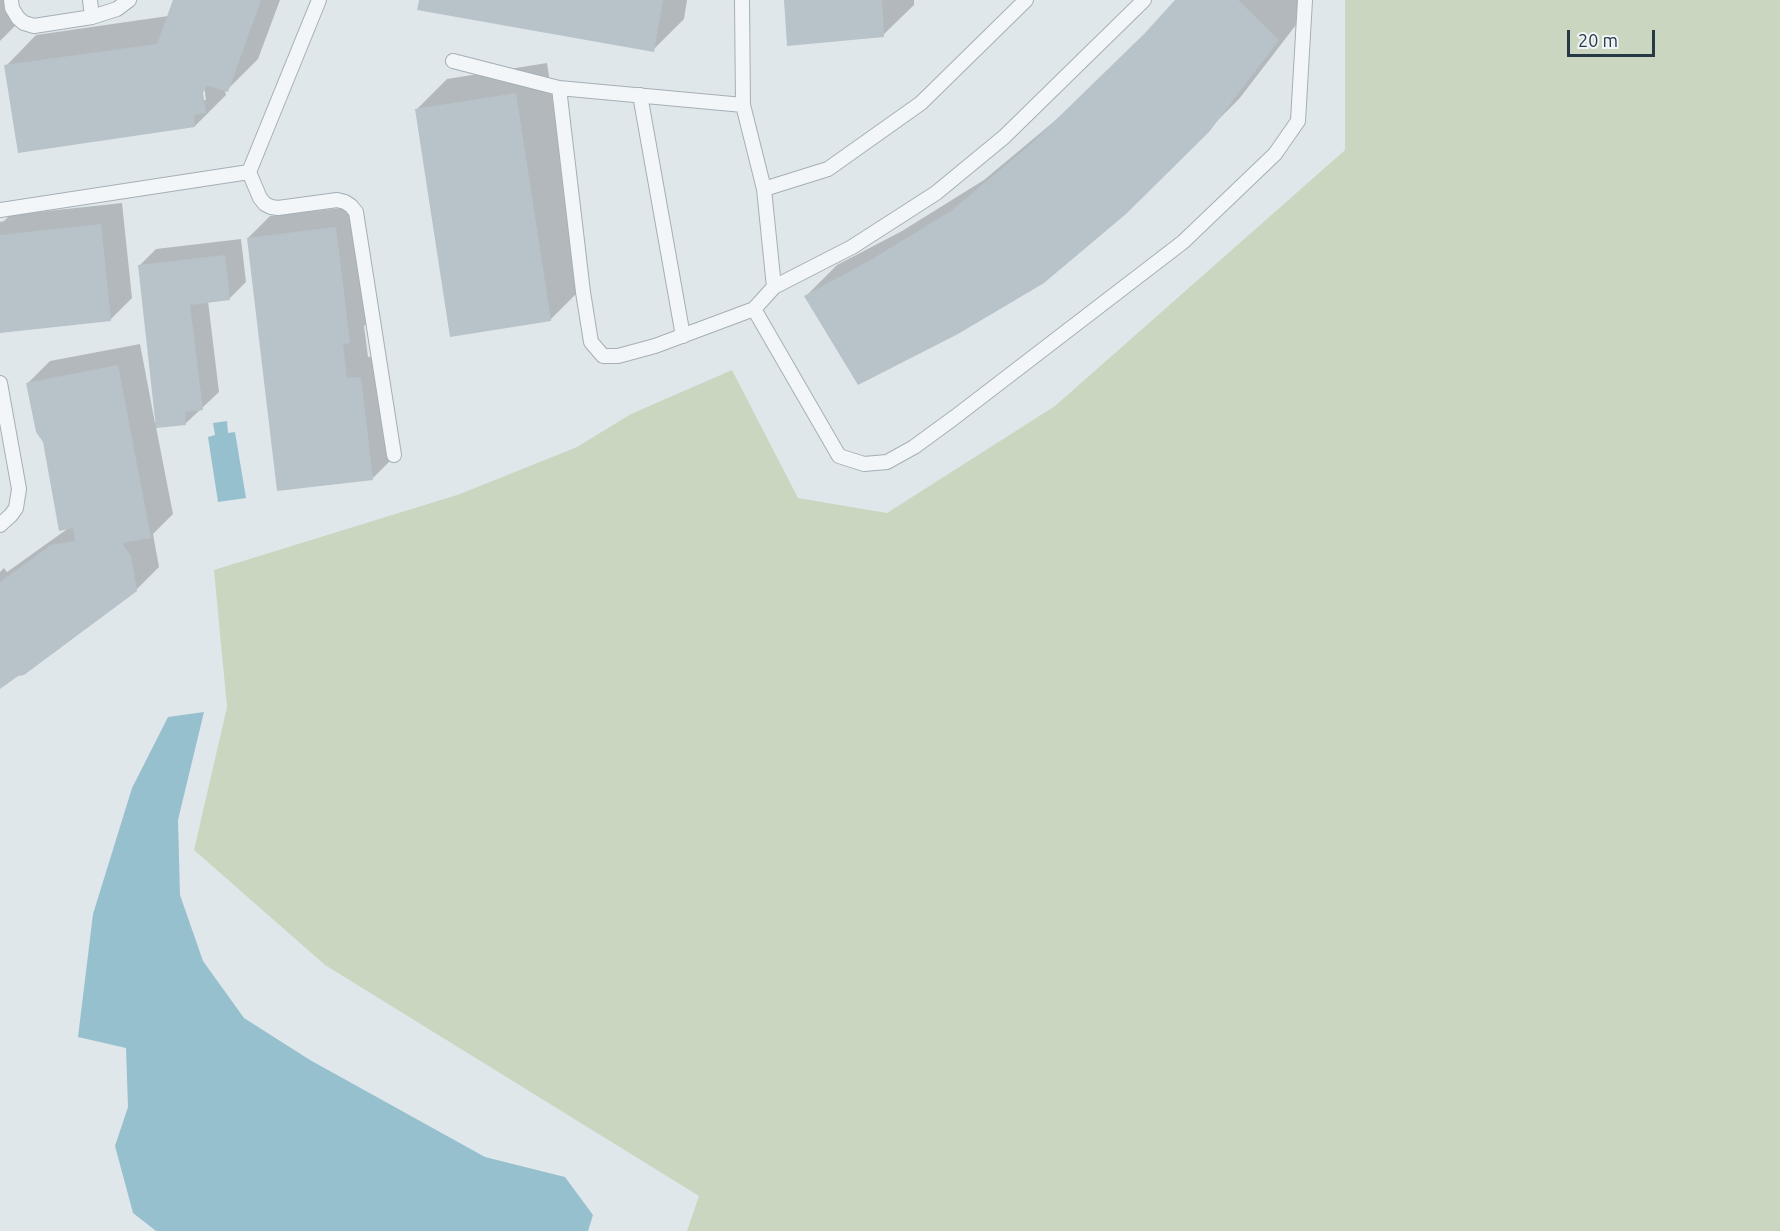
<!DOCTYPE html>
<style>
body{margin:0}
#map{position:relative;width:1780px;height:1231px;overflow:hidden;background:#e0e7eb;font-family:Ubuntu,sans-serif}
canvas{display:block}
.scale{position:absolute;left:1567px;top:30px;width:88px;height:27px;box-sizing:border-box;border:3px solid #273944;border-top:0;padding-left:8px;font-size:18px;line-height:21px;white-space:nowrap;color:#273944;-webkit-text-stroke:4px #f0f5f8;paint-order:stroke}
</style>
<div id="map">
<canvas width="1780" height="1231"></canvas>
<div class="scale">20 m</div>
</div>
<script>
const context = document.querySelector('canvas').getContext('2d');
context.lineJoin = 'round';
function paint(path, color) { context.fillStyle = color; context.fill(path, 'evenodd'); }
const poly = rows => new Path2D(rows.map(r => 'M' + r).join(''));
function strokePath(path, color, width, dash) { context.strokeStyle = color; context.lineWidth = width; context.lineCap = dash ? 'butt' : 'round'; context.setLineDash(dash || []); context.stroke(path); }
paint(poly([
 [1345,0,1780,0,1780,1231,687,1231,699,1196,325,965,194,850,227,707,214,570,460,494,577,447,631,414,732,370,798,498,887,513,1055,406,1345,150]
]), '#cbd6c0');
paint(poly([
 [227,421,228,433,235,432,246,498,218,502,208,437,215,435,213,423],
 [204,712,178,820,180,895,203,961,244,1018,310,1060,485,1157,565,1177,593,1215,588,1231,156,1231,133,1213,115,1146,128,1107,126,1048,78,1037,93,914,132,788,168,717]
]), '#97c0cf');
paint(poly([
 [0,0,13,0,16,25,0,41],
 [174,0,280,0,258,59,225,92,226,95,195,126,6,66,36,35,168,16],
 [201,85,204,85,206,100,203,100],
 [420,0,687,0,684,19,653,50],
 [785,0,914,0,914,5,883,35],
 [1177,0,1301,0,1309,8,1239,99,1207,131,806,296,837,265,902,231,984,180,1063,114,1151,28],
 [547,63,581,289,550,320,416,110,447,79],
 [122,203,132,298,110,320,0,331,0,222,4,221,10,215],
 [358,206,371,319,364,326,368,357,382,355,395,456,373,478,248,238,270,216],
 [241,239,246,282,230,298,208,301,219,392,185,424,156,427,173,514,153,534,159,567,136,590,0,687,0,572,4,568,7,572,70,527,28,383,50,361,140,344,155,423,157,422,139,266,156,249]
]), '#0003');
paint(poly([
 [173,0,261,0,228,92,207,85,203,93,206,113,194,115,195,127,18,153,4,65,157,44],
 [419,0,663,0,654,52,417,10],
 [784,0,882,0,884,37,787,46],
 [1175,0,1238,0,1279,40,1209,132,1126,214,1044,283,958,334,858,385,804,296,869,261,951,211,1031,144,1144,34],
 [516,93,551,321,450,337,415,109],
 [101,224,111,321,0,333,0,235],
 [336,227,350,343,343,344,347,378,361,377,373,480,277,491,247,238],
 [225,255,230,300,190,305,203,410,185,412,186,425,156,428,138,265],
 [118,365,151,538,122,543,131,556,137,591,24,675,18,676,0,689,0,582,51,545,75,541,73,528,59,531,43,442,36,432,26,383]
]), '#b7c2c9');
const service = poly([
 [11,0,12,8,18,18,24,23,34,26,92,17,117,9,129,0],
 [90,0,92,17],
 [319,0,249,172,260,198,265,204,271,207,278,208,337,200,345,202,351,206,356,212,394,455],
 [742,0,743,105],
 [1144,0,1004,137,936,193,852,247,774,287,754,309,839,456,864,464,887,462,914,447,955,417,1183,242,1275,154,1298,121,1305,0],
 [453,61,559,88,583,292,591,342,603,356,618,356,655,346,754,309],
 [559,88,743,105,764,189],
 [640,95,683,336],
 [0,210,249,172],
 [774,287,764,189,828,169,921,103,1026,0],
 [0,383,19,489,16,508,11,515,0,525]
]);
strokePath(service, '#a5afb6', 16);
strokePath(service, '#f3f6f8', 14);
</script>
